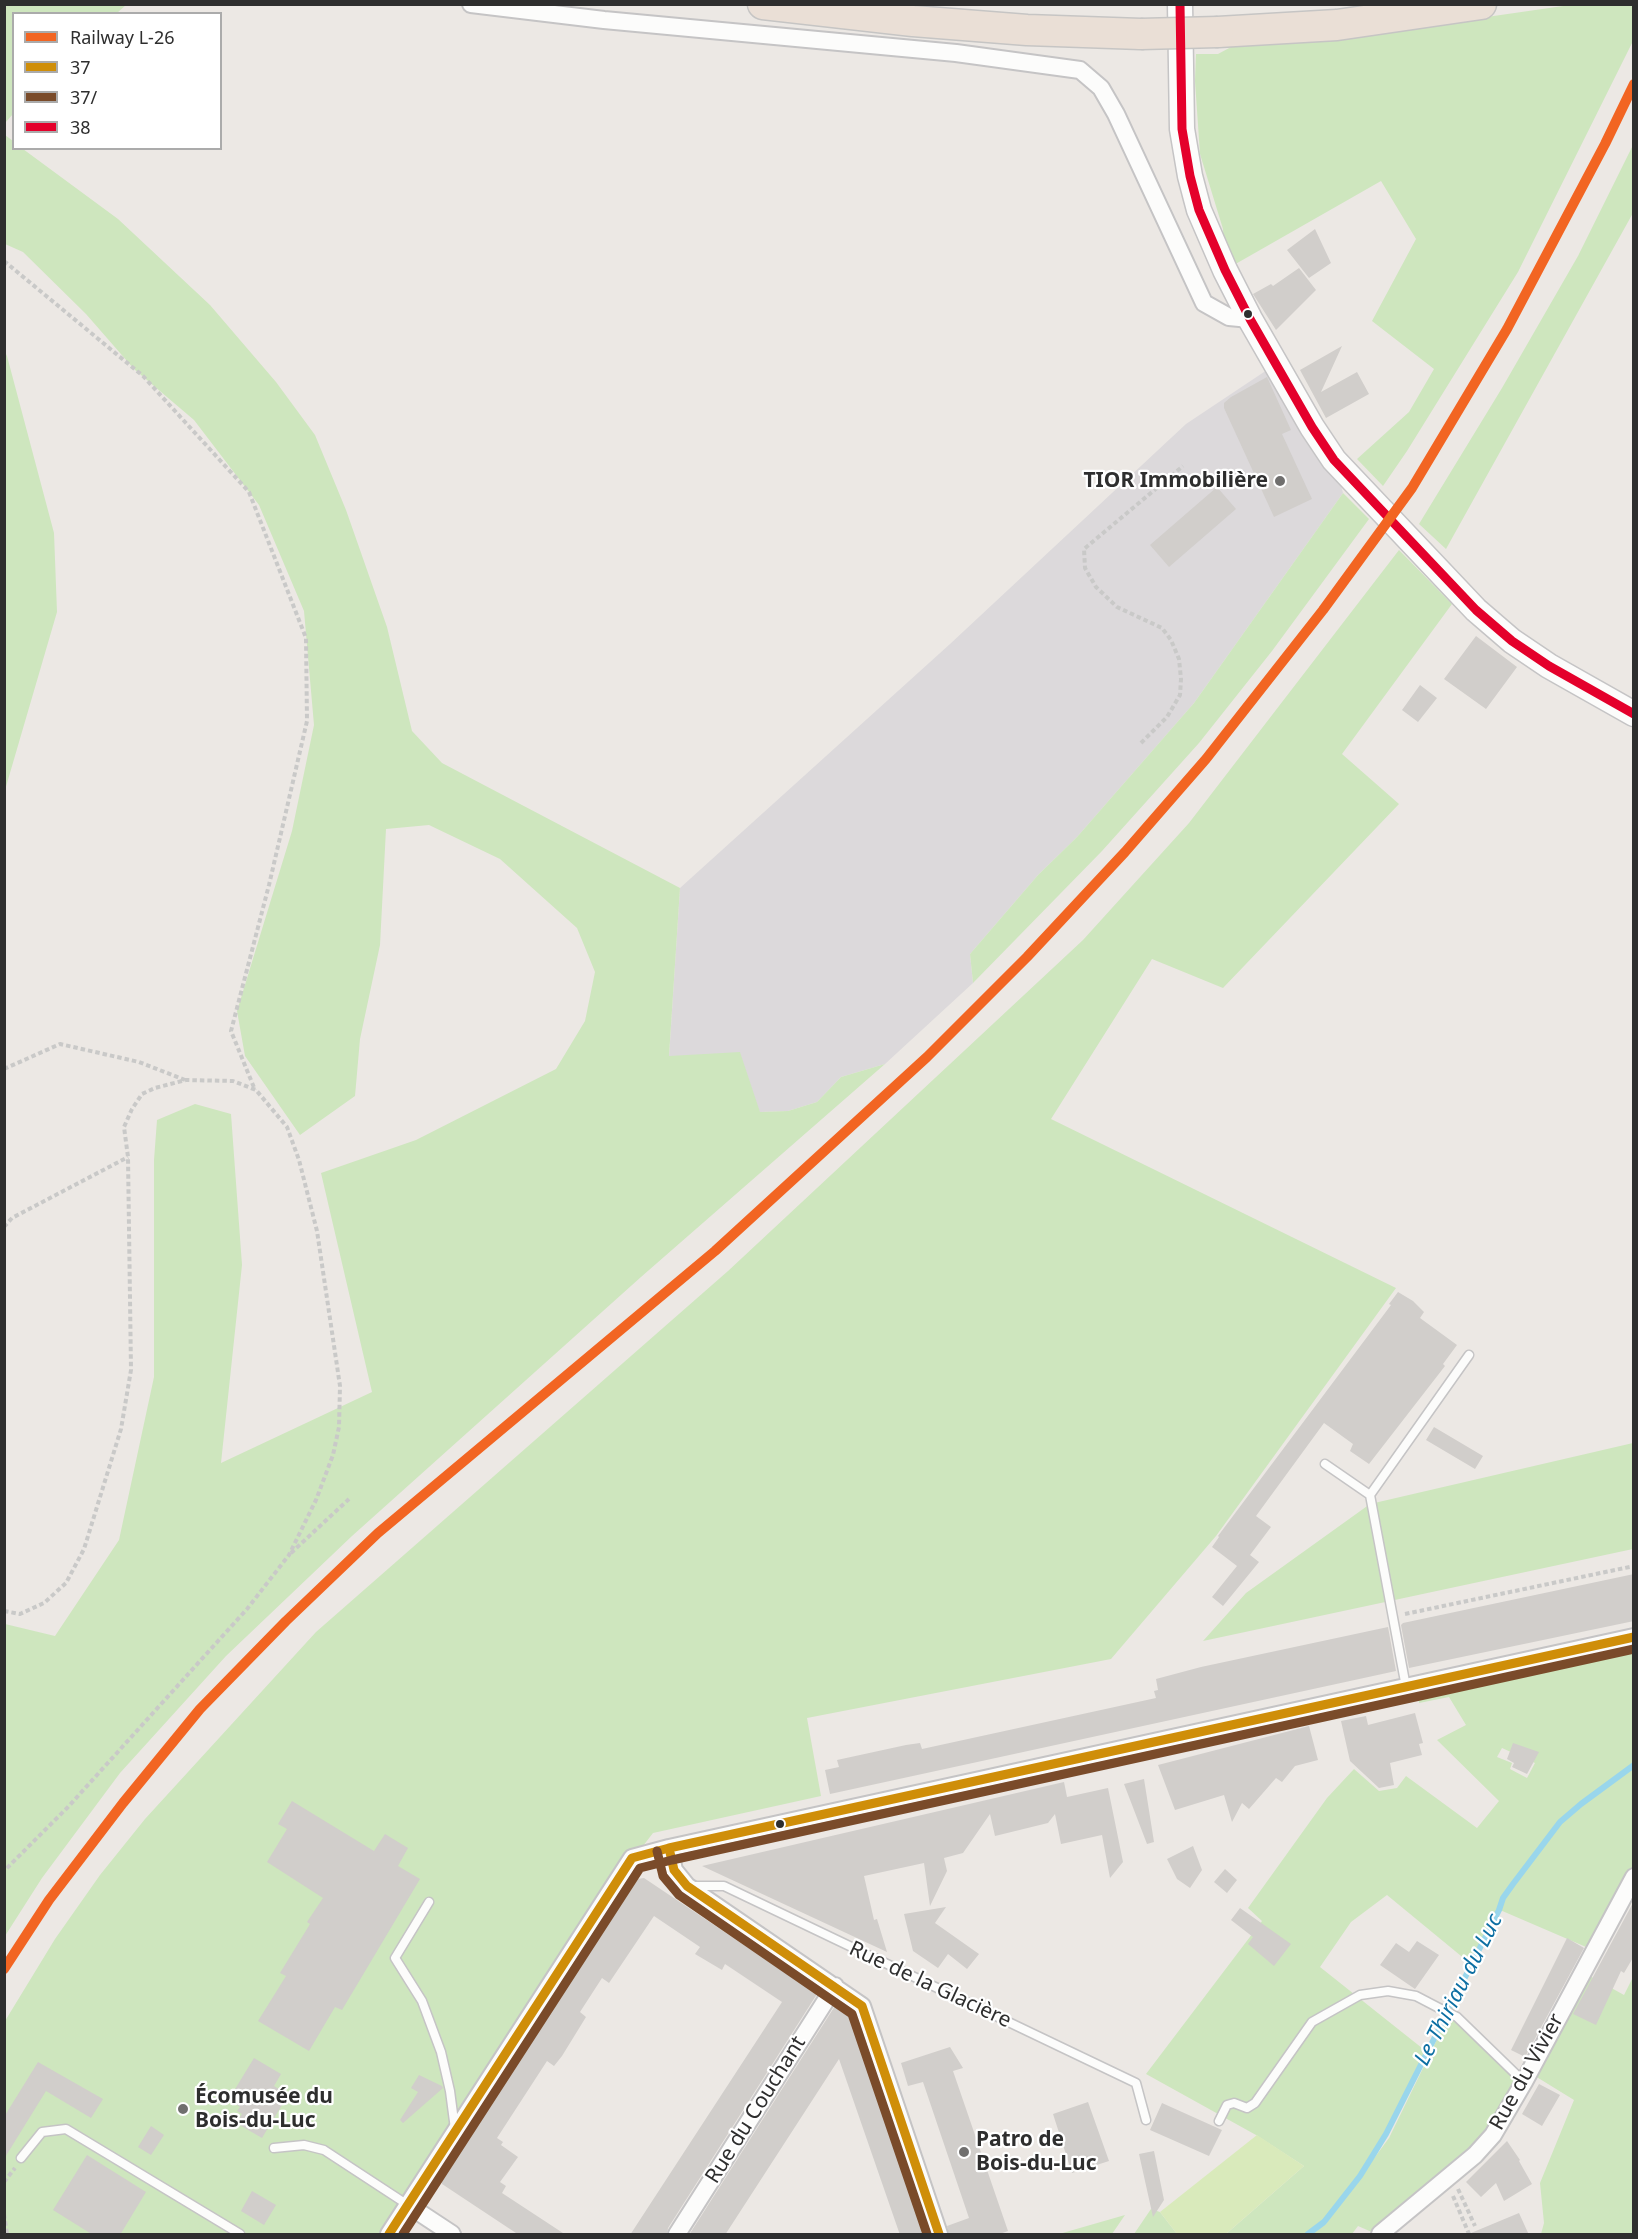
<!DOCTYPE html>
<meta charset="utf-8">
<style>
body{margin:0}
#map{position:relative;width:1638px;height:2239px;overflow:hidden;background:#ece8e4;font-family:"Noto Sans",sans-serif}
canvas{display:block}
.frame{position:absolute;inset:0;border:6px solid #2e2e2e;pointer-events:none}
.legend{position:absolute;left:12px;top:12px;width:210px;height:138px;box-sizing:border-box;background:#fff;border:2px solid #ababab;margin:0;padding:8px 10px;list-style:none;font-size:18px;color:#2e2e2e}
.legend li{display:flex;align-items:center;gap:12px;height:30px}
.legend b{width:30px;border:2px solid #ababab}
</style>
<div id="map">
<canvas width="1638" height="2239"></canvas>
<div class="frame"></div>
<ul class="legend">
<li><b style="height:8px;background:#f26522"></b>Railway L-26</li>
<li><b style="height:8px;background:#cf8e09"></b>37</li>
<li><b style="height:8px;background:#7a4b2a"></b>37/</li>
<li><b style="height:8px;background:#e4002b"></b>38</li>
</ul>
</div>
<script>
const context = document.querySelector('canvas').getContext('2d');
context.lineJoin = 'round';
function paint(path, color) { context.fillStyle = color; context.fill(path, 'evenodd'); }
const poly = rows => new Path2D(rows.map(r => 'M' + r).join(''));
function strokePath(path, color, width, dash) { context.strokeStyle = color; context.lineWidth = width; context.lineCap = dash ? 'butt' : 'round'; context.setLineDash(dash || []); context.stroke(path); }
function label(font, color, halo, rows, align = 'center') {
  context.font = font + ' "Noto Sans",sans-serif'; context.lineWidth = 4.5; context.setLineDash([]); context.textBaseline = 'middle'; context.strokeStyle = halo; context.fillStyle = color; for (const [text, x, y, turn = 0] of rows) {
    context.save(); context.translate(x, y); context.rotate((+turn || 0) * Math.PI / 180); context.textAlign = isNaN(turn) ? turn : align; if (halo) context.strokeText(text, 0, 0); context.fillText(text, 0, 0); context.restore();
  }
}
paint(poly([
 [1276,364,1334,460,1343,493,1194,703,1077,837,1038,875,970,954,973,983,885,1064,841,1077,817,1102,788,1111,760,1112,669,1057,680,888,950,644,1186,424]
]), '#dcd9db');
paint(poly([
 [5,4,126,4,126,5,117,13,14,14,13,114,5,123],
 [1570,5,1633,5,1633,41,1518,272,1407,451,1383,486,1357,459,1409,412,1434,369,1372,321,1416,239,1381,181,1225,270,1223,229,1200,154,1195,81,1196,54,1218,54,1231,47,1334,39],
 [5,135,13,141,14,148,23,149,118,219,210,305,276,382,315,435,346,510,387,627,412,731,442,763,680,888,669,1056,740,1052,760,1112,788,1111,817,1102,841,1077,885,1064,641,1277,352,1536,226,1656,120,1773,42,1878,5,1936,5,1624,55,1636,119,1540,154,1377,154,1160,157,1120,195,1104,231,1114,242,1265,221,1463,372,1392,321,1173,416,1140,556,1069,585,1021,595,972,577,928,500,859,429,825,386,829,380,945,360,1039,355,1096,300,1135,245,1056,237,1011,292,831,314,725,304,611,259,505,194,420,134,369,86,314,23,252,5,244],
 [1633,145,1633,213,1446,549,1419,524,1502,388,1578,256],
 [5,352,7,356,54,533,57,612,5,790],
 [1343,493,1369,519,1272,651,1199,743,1102,851,973,983,970,954,1038,875,1077,837,1194,703],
 [1399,550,1452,604,1342,754,1399,804,1223,988,1152,959,1051,1119,1396,1288,1216,1536,1111,1659,807,1718,821,1796,653,1833,626,1868,389,2234,5,2234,5,2021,55,1939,100,1875,145,1819,316,1632,728,1271,1083,940,1189,823],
 [1633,1443,1633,1549,1203,1641,1246,1593,1370,1504],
 [1633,1637,1633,1877,1593,1950,1500,1910,1472,1965,1387,1895,1351,1922,1320,1967,1427,2052,1386,2134,1360,2176,1324,2222,1325,2225,1389,2138,1444,2025,1449,2018,1455,2021,1486,2049,1518,2082,1496,2121,1462,2162,1374,2233,1358,2226,1352,2234,1226,2234,1304,2166,1256,2135,1146,2074,1262,1921,1248,1908,1327,1798,1354,1769,1379,1791,1397,1788,1406,1776,1477,1828,1499,1801,1437,1740,1466,1725,1449,1697,1419,1703,1417,1685],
 [1502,1748,1535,1763,1527,1778,1510,1769,1512,1763,1497,1757],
 [1588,1975,1624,1995,1633,1977,1633,2234,1541,2234,1544,2223,1540,2183,1574,2100,1535,2076],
 [1151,2209,1160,2212,1177,2234,1134,2234],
 [1125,2215,1112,2234,1059,2234]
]), '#cee6be');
paint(poly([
 [1257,2135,1304,2166,1226,2234,1177,2234,1160,2212]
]), '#d9eabb');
strokePath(poly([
 [1308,2234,1324,2222,1360,2176,1386,2134,1499,1910,1503,1898,1513,1884,1560,1822,1581,1804,1634,1765]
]), '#99d6ec', 6);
paint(poly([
 [1315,229,1331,263,1309,278,1287,250],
 [1299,268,1316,290,1276,330,1253,294,1271,284,1273,286],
 [1342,346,1321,392,1357,372,1369,394,1326,418,1300,370],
 [1267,377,1291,430,1282,434,1312,499,1274,517,1224,408,1224,403,1231,397],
 [1217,487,1236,509,1169,567,1150,545],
 [1476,636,1517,667,1486,709,1444,679],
 [1420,685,1437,698,1418,722,1402,710],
 [1398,1292,1413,1301,1424,1312,1420,1318,1457,1345,1443,1364,1445,1366,1369,1464,1350,1451,1353,1444,1324,1423,1256,1516,1271,1527,1250,1555,1259,1562,1223,1606,1212,1597,1237,1566,1212,1547,1219,1537,1218,1536,1391,1305,1389,1304],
 [1434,1427,1483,1456,1475,1469,1426,1440],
 [1634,1574,1634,1621,1409,1668,1401,1625,1403,1623],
 [1388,1627,1396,1671,830,1794,825,1770,839,1767,837,1760,906,1745,920,1743,922,1749,1156,1698,1154,1691,1158,1690,1156,1679,1201,1667],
 [1415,1713,1423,1743,1419,1744,1422,1755,1390,1763,1394,1785,1379,1788,1350,1761,1341,1721,1366,1716,1368,1725],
 [1309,1726,1318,1760,1295,1766,1282,1782,1276,1778,1249,1809,1242,1803,1232,1822,1224,1795,1175,1810,1158,1765],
 [1513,1743,1539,1752,1527,1774,1512,1767,1514,1763,1507,1759],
 [1144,1779,1154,1842,1147,1844,1124,1784],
 [1064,1782,1067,1797,1108,1788,1123,1862,1110,1878,1102,1835,1061,1844,1055,1814,1048,1823,995,1836,990,1814,963,1853,944,1858,947,1871,930,1906,924,1863,864,1876,874,1920,877,1919,887,1952,702,1866],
 [292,1801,374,1851,385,1834,408,1848,398,1866,420,1879,342,2010,335,2007,309,2051,258,2021,286,1976,280,1973,310,1924,307,1922,323,1898,267,1862,287,1829,278,1824],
 [1193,1846,1202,1870,1190,1888,1177,1879,1167,1859],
 [1225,1869,1237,1880,1227,1893,1214,1882],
 [644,1878,817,1994,668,2228,667,2235,630,2235,782,2002,725,1964,722,1970,695,1954,700,1947,654,1916,609,1983,602,1978,580,2012,586,2017,562,2056,554,2066,547,2061,497,2138,503,2142,501,2145,518,2157,500,2182,506,2186,502,2193,566,2235,519,2235,442,2184,441,2176,637,1879],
 [1634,1901,1634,1956,1624,1973,1621,1971,1596,2025,1573,2014],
 [946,1907,935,1923,979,1954,967,1969,948,1954,938,1968,913,1951,904,1914],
 [1240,1908,1291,1944,1274,1966,1248,1944,1253,1937,1231,1920],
 [1567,1938,1584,1948,1525,2057,1511,2050],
 [1417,1941,1439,1955,1415,1989,1380,1965,1396,1943,1409,1952],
 [835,2006,854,2020,927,2235,900,2235,839,2059,725,2235,689,2235],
 [950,2047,963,2068,953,2071,1008,2231,997,2235,949,2235,947,2226,969,2218,923,2082,908,2086,901,2063],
 [254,2058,281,2074,274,2086,288,2095,262,2138,236,2123,242,2114,237,2111,240,2107,229,2099],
 [38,2062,103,2099,91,2118,46,2091,4,2159,4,2117],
 [419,2075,442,2086,443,2088,403,2123,400,2120,418,2092,411,2088],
 [1539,2084,1560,2095,1542,2126,1522,2114],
 [1088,2102,1109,2161,1072,2173,1053,2114],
 [1162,2103,1222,2130,1209,2156,1150,2130],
 [151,2126,164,2135,151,2155,138,2147],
 [1507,2141,1520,2160,1519,2161,1532,2184,1504,2201,1496,2183,1481,2197,1466,2182],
 [1154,2151,1164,2200,1153,2217,1139,2154],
 [87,2155,146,2192,120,2235,93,2235,53,2210],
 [252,2191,276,2205,264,2225,241,2211],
 [1519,2213,1529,2235,1471,2235,1471,2233]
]), '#d1cecb');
const lane = poly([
 [1325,1464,1370,1495],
 [1406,1687,1370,1495,1469,1355],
 [691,1886,724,1886,1136,2083,1146,2120],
 [429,1902,395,1958,422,2001,441,2052,450,2091,455,2129],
 [1219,2121,1227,2105,1234,2103,1247,2108,1255,2103,1312,2022,1360,1995,1388,1991,1416,1996,1439,2008,1457,2017,1524,2082],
 [274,2148,304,2145,324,2150,408,2205],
 [21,2158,42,2132,66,2129,240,2234]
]);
const street = poly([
 [471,4,604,20,956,53,1080,70,1101,88,1116,114,1204,303,1229,317,1250,319],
 [669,1848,674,1870,687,1886,862,2006,939,2234],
 [408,2205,452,2234],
 [389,2234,632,1858,669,1848,1634,1637],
 [677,2234,835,1986],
 [1380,2234,1475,2155,1493,2135,1524,2082,1634,1877]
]);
const secondary = poly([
 [1180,4,1182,129,1190,176,1199,210,1225,270,1250,319,1312,427,1334,460,1476,610,1512,641,1549,666,1634,714]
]);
const highway = poly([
 [763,4,913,21,1027,30,1141,34],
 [1218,32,1337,25,1481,4]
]);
strokePath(lane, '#c5c4c5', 11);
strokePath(street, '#c5c4c5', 20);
strokePath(secondary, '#c5c4c5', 27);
strokePath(highway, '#c6c5c4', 33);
strokePath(poly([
 [4,261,143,376,249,492,306,638,307,721,269,885,231,1031,255,1090],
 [1141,743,1167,717,1180,695,1181,679,1179,659,1171,640,1162,628,1117,607,1096,587,1085,568,1084,549,1183,466],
 [4,1069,60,1044,139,1062,185,1080],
 [4,1227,12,1218,128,1157],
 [291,1553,349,1499],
 [4,1611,20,1614,44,1603,66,1583,84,1549,121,1429,131,1370,128,1157,124,1127,132,1109,142,1094,155,1088,186,1080,233,1081,256,1090,287,1127,299,1160,317,1231,340,1386,339,1427,333,1455,316,1500,289,1555,247,1609,68,1807,4,1871],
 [1405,1614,1634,1566],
 [4,2182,15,2168],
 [1458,2189,1475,2226],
 [1453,2196,1469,2234],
 [4,2214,7,2234]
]), '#c9c9c8', 4, [4.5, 3]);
strokePath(lane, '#fcfcfb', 8);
strokePath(street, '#fcfcfb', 16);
strokePath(secondary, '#fcfcfb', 24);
strokePath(highway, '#eadfd6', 30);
const highwayBridge = poly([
 [1141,34,1218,32]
]);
strokePath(highwayBridge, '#c6c5c4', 33, []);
strokePath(highwayBridge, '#eadfd6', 30);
strokePath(poly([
 [669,1848,674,1870,687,1886,862,2006,939,2234],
 [389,2234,632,1858,669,1848,1634,1637]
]), '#cf8e09', 9);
strokePath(poly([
 [657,1851,663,1876,679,1895,852,2014,927,2234],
 [403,2234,640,1868,672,1860,1634,1649]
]), '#7a4b2a', 9);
strokePath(poly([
 [1180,4,1182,129,1190,176,1199,210,1225,270,1250,319,1312,427,1334,460,1476,610,1512,641,1549,666,1634,714]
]), '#e4002b', 9);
strokePath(poly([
 [4,1969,49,1900,123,1803,200,1709,286,1621,378,1533,715,1251,927,1057,1027,957,1125,852,1206,759,1323,610,1412,488,1507,329,1605,144,1634,84]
]), '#f26522', 10);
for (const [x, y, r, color] of [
 [1248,314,5,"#2e2e2e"],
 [1280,481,6,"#706f6e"],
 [780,1824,5,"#2e2e2e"],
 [183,2109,6,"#706f6e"],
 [964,2152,6,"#706f6e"]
]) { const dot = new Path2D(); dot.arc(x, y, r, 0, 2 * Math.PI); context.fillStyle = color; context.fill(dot); strokePath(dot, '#fff', 2); }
label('bold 21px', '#2e2e2e', '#fff', [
 ["TIOR Immobilière",1268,481,"right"],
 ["Écomusée du",195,2097],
 ["Bois-du-Luc",195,2121],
 ["Patro de",976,2140],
 ["Bois-du-Luc",976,2164]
], 'left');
label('21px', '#2e2e2e', '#fff', [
 ["Rue de la Glacière",930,1985,25],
 ["Rue du Vivier",1527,2072,-61],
 ["Rue du Couchant",756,2110,-58]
]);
label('italic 22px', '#0d6fa3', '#fff', [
 ["Le Thiriau du Luc",1459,1990,-63]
]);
</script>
